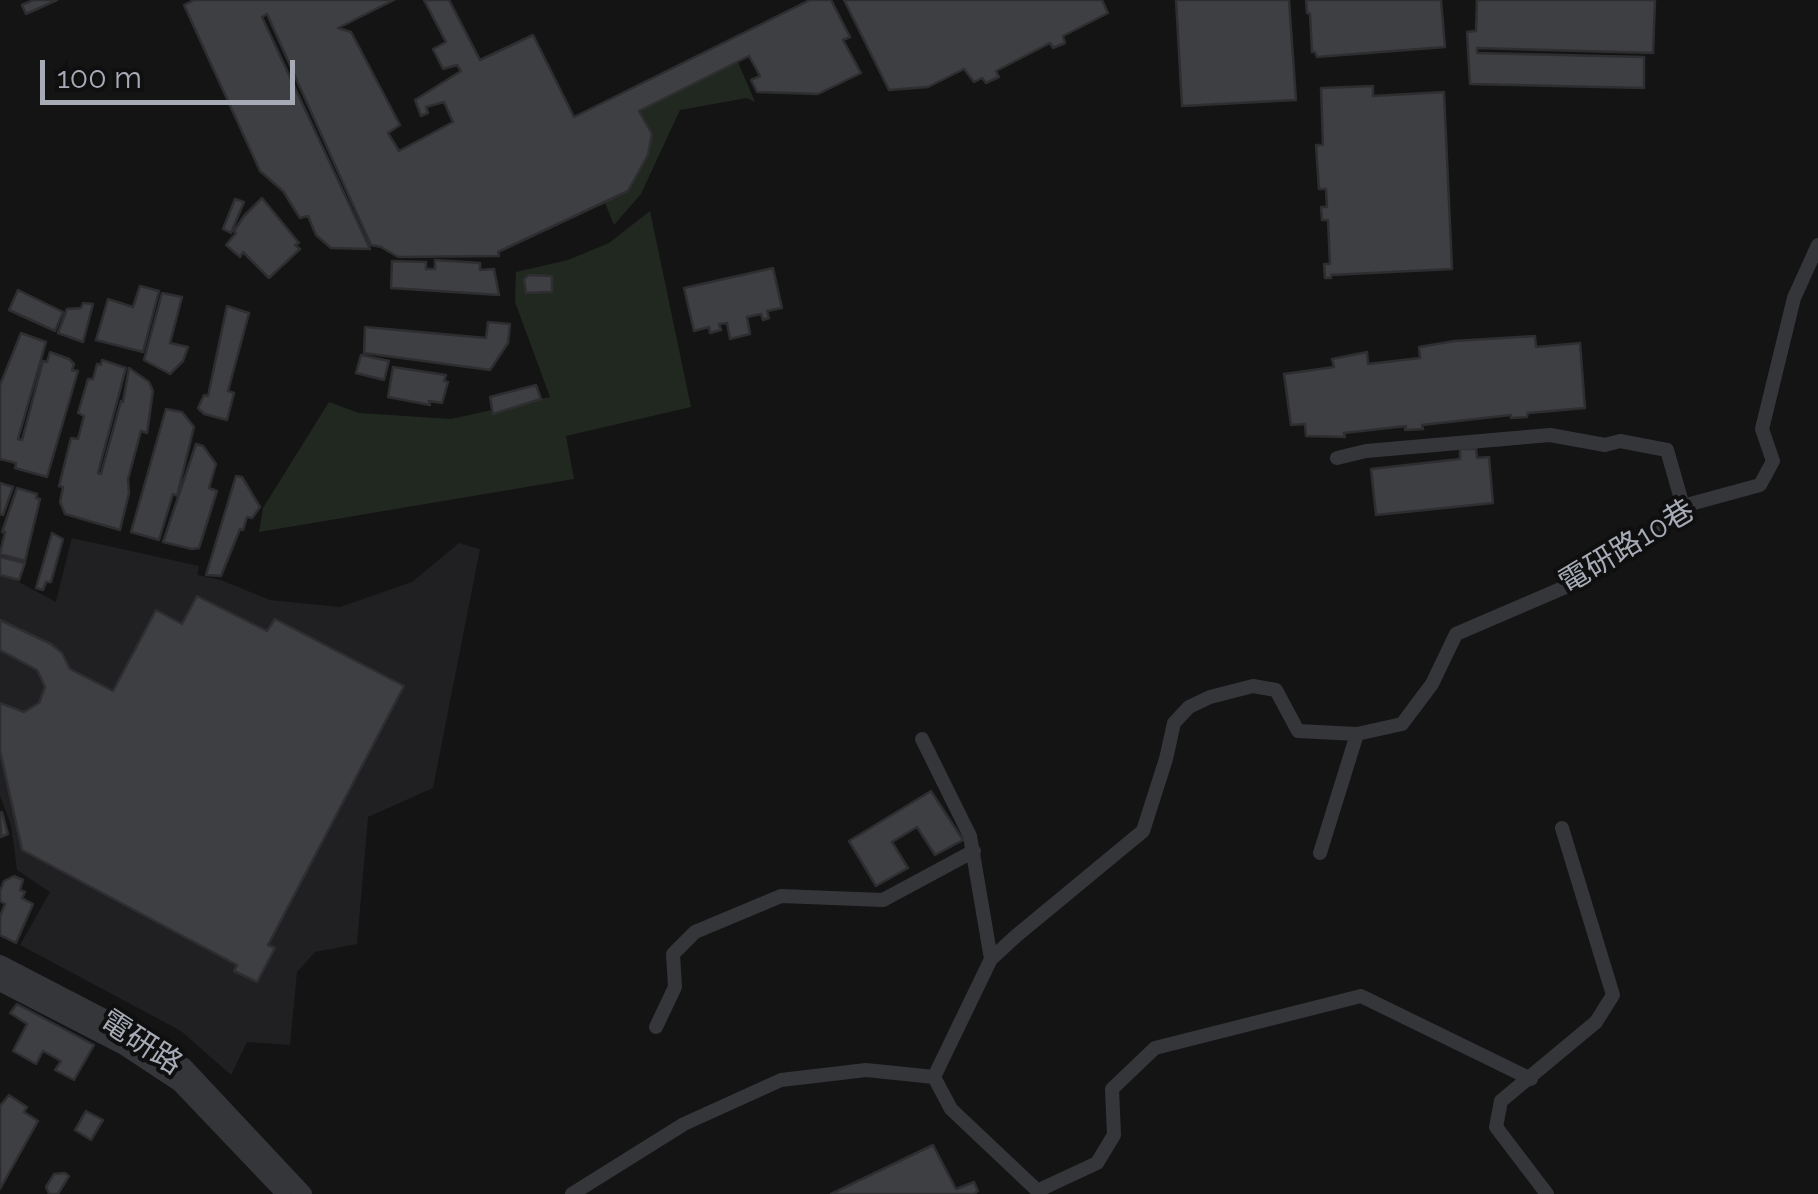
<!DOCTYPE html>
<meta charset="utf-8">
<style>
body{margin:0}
#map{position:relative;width:1818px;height:1194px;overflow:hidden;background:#141415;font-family:Raleway,sans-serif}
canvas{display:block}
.scale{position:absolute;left:40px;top:60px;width:255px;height:45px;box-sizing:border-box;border:5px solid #a6abb5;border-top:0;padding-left:12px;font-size:30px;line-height:35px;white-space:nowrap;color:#a6abb5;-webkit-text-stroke:8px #0f0f10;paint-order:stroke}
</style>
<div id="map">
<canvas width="1818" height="1194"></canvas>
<div class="scale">100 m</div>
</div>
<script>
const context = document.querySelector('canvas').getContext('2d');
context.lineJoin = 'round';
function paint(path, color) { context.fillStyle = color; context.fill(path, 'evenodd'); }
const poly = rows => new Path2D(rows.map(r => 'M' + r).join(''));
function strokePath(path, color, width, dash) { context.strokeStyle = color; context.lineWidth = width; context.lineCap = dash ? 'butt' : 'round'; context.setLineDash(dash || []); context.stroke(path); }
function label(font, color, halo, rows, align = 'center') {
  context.font = font + ' Raleway,"Noto Sans TC",sans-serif'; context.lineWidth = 8; context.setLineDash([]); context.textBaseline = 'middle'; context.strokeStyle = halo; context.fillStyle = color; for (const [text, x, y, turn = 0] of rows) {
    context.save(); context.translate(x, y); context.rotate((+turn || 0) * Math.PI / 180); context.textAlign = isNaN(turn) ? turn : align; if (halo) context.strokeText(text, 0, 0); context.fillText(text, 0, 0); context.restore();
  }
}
paint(poly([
 [72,538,199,566,197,575,221,580,270,600,340,607,412,582,459,543,480,549,433,788,368,817,357,944,315,952,297,972,290,1045,247,1042,231,1075,181,1031,20,945,50,892,17,870,11,825,0,796,0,572,56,602]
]), '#202022');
paint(poly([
 [738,62,755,102,747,98,680,110,641,194,614,225,605,203,628,191,648,155,652,134,639,111],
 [650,211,691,407,566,436,574,479,259,532,263,508,329,402,359,413,451,419,550,397,515,302,516,272,568,260,609,243]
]), '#202820');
const building = poly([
 [33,0,57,0,26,14,22,5,33,0],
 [194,0,394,0,338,28,351,32,400,125,388,133,399,151,453,122,444,102,426,107,428,113,421,116,415,100,461,71,457,65,443,69,433,49,446,42,424,0,449,0,480,60,533,35,574,117,810,0,831,0,850,37,843,40,861,73,818,94,757,92,751,80,760,76,749,56,639,111,652,134,648,155,628,191,498,252,499,256,398,257,381,247,371,245,267,14,262,17,370,249,331,248,316,235,308,216,300,218,283,191,260,171,184,5,194,0],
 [844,0,1102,0,1108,13,1063,36,1065,43,1053,48,1050,43,996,71,999,77,986,83,982,78,974,82,964,69,928,87,889,90,844,0],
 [1176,0,1289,0,1296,100,1182,106,1176,0],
 [1306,0,1441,0,1445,47,1317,57,1315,52,1312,52,1310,14,1307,13,1306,0],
 [1477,0,1655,0,1653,53,1477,48,1477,53,1644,57,1644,88,1470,84,1467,32,1476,31,1477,0],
 [1373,86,1373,96,1444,92,1452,269,1331,275,1331,278,1325,278,1324,264,1330,264,1328,220,1322,220,1321,207,1327,207,1326,189,1319,189,1316,145,1323,145,1321,88,1373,86],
 [262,198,299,243,295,245,300,249,269,278,243,252,240,257,226,245,236,233,234,231,244,216,262,198],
 [235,199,244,202,231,233,223,229,235,199],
 [435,260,480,263,480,270,494,269,499,295,391,288,392,261,426,262,426,269,435,269,435,260],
 [773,268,782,308,767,311,769,318,763,320,761,314,747,317,750,334,730,339,727,323,719,324,721,330,710,333,709,327,694,331,684,288,773,268],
 [529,275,552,276,552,292,526,293,524,279,529,275],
 [140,286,159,291,143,352,96,340,108,299,133,307,140,286],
 [18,290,63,312,55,331,9,310,18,290],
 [162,293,182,297,170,343,188,347,183,361,170,374,144,360,162,293],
 [83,303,93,304,83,342,58,333,67,309,81,308,83,303],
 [227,306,249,313,228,391,234,393,227,420,204,414,198,408,204,395,208,396,227,306],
 [488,322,510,324,508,343,490,370,364,353,365,327,486,338,488,322],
 [21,333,46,342,18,439,22,440,43,361,47,362,50,352,69,359,74,364,72,370,78,371,47,477,15,468,16,463,0,459,0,385,21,333],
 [1535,336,1536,347,1580,343,1585,408,1528,413,1527,417,1511,418,1511,415,1422,425,1423,429,1405,430,1406,426,1344,433,1345,437,1306,436,1305,424,1291,425,1284,374,1334,367,1332,359,1367,352,1368,364,1420,358,1419,347,1454,341,1535,336],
 [361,355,389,361,384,380,356,373,361,355],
 [102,360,126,368,98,473,101,474,121,401,123,402,129,368,149,382,153,391,147,433,141,431,128,479,129,493,120,530,65,514,60,502,63,487,59,486,71,438,78,439,84,416,78,413,88,379,93,379,97,364,101,365,102,360],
 [393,367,446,375,444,381,448,382,442,403,429,401,430,405,388,397,393,367],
 [536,385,541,399,493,414,490,397,536,385],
 [166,409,182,412,194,427,177,496,173,494,159,540,131,532,166,409],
 [196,444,203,446,216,464,209,488,217,491,199,548,192,549,163,542,196,444],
 [1460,449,1476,449,1477,458,1489,457,1493,503,1376,515,1371,469,1460,459,1460,449],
 [236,476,242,477,260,507,252,518,247,517,243,530,240,529,221,576,206,575,236,476],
 [0,483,13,487,3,515,0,514,0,483],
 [17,488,37,494,36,498,40,499,25,561,0,554,5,532,2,532,17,488],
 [52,533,63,539,51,582,46,582,43,590,36,588,52,533],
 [0,557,25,563,19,580,0,575,0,557],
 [197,596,267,631,275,619,404,686,268,945,275,948,257,982,234,971,237,965,22,850,0,751,0,703,24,712,39,703,45,687,37,670,0,650,0,620,51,644,62,653,70,669,113,691,156,610,182,624,197,596],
 [931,791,963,840,935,855,917,827,892,842,908,868,876,886,849,841,931,791],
 [2,812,8,834,1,837,0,813,2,812],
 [14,876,23,880,20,890,25,892,22,898,33,904,16,943,0,935,0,916,5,904,0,901,0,891,4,881,14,876],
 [17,1004,94,1045,74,1080,55,1070,61,1061,43,1051,36,1064,13,1051,27,1024,10,1013,17,1004],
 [9,1095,27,1107,24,1112,38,1121,0,1189,0,1106,9,1095],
 [86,1111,103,1120,91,1140,75,1130,86,1111],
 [933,1145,956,1189,974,1182,978,1191,974,1194,831,1194,933,1145],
 [65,1173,69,1176,58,1194,49,1194,46,1187,54,1174,65,1173]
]);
paint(building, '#3e3f42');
strokePath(building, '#2e2e31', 2.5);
strokePath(poly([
 [1337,458,1366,451,1550,435,1605,445,1620,441,1667,450,1683,506],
 [922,739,970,836,991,959],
 [1320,853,1357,734],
 [656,1027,675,987,673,954,695,932,781,896,883,900,974,851],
 [934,1077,991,959,1016,936,1143,831,1166,759,1174,723,1189,707,1210,697,1253,686,1276,690,1298,731,1357,734,1402,724,1432,684,1456,634,1584,579,1637,544,1683,506,1760,485,1773,461,1762,429,1794,298,1818,245],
 [934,1077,951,1109,1041,1194],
 [1039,1190,1097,1163,1114,1135,1112,1089,1155,1048,1361,996,1531,1079],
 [572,1194,684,1124,781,1080,866,1070,934,1077],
 [1547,1194,1496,1127,1501,1101,1596,1022,1613,995,1562,828]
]), '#35363a', 14);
strokePath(poly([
 [0,964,133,1033,184,1067,303,1194],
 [0,982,124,1046,180,1083,282,1190]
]), '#35363a', 18);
label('30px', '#a6abb5', '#0f0f10', [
 ["電研路10巷",1627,547,-31],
 ["電研路",141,1043,33]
]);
</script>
